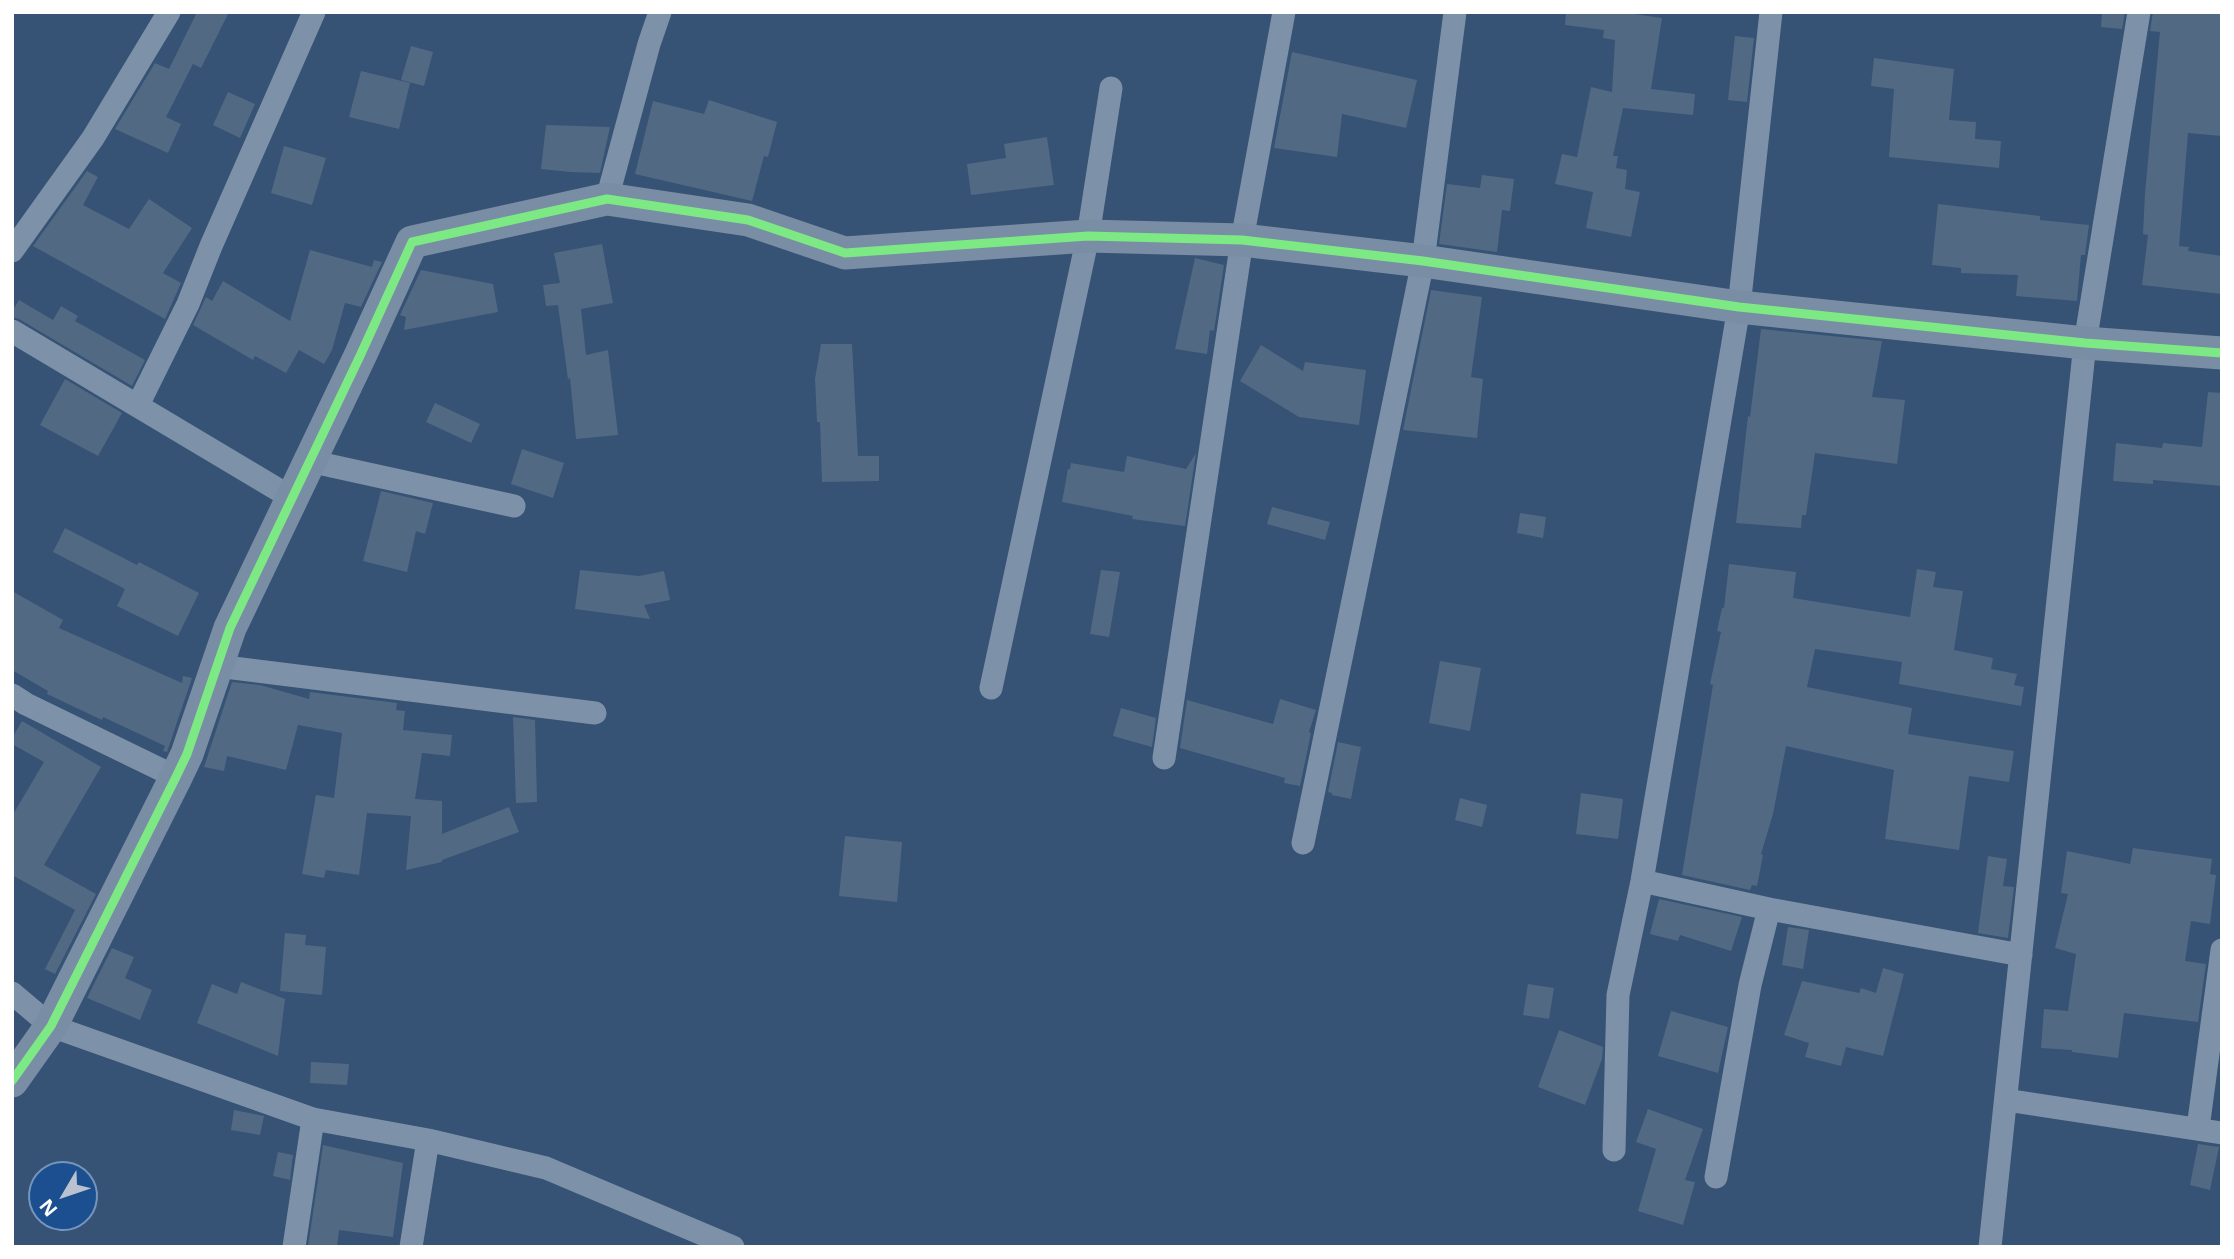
<!DOCTYPE html>
<style>
body{margin:0}
#map{position:relative;width:2234px;height:1259px;overflow:hidden;background:#365274;font-family:"Open Sans",sans-serif}
canvas{display:block}
.frame{position:absolute;inset:0;border:14px solid #fff;pointer-events:none}
.north{position:absolute;left:28px;top:1161px;width:70px;height:70px;box-sizing:border-box;background:#1b4f8f;border:2px solid #7695bc;border-radius:50%;rotate:231deg;font-size:19px;font-weight:700;line-height:28px;text-align:center;color:#fff}
.north::after{content:'';display:block;margin:auto;width:24px;height:32px;background:#b9c2ce;clip-path:polygon(50% 0,100% 100%,50% 72%,0 100%)}
</style>
<div id="map">
<canvas width="2234" height="1259"></canvas>
<div class="frame"></div>
<div class="north">N</div>
</div>
<script>
const context = document.querySelector('canvas').getContext('2d');
context.lineJoin = 'round';
function paint(path, color) { context.fillStyle = color; context.fill(path, 'evenodd'); }
const poly = rows => new Path2D(rows.map(r => 'M' + r).join(''));
function strokePath(path, color, width, dash) { context.strokeStyle = color; context.lineWidth = width; context.lineCap = dash ? 'butt' : 'round'; context.setLineDash(dash || []); context.stroke(path); }
paint(poly([
 [197,12,229,12,201,68,193,64,166,117,181,124,168,153,115,129,155,63,169,69],
 [1566,12,1620,12,1662,18,1651,89,1695,94,1693,115,1623,108,1613,156,1618,156,1616,168,1627,170,1625,189,1640,192,1631,237,1586,228,1593,192,1555,184,1562,154,1577,157,1591,87,1612,92,1615,40,1603,38,1604,30,1565,25],
 [2102,12,2125,12,2122,29,2101,27],
 [2153,12,2222,12,2222,136,2188,133,2179,246,2189,247,2188,251,2222,256,2222,294,2142,285,2148,235,2143,234,2145,193,2160,32,2150,31],
 [1735,36,1754,38,1747,102,1728,100],
 [411,46,433,52,424,86,401,80],
 [1292,52,1417,80,1406,128,1342,114,1337,157,1274,148],
 [1874,58,1954,69,1949,120,1976,122,1975,139,2001,141,1999,168,1889,157,1894,89,1871,86],
 [361,71,410,83,399,129,349,117],
 [228,92,255,104,240,138,213,125],
 [709,100,777,122,768,157,764,156,752,201,635,174,653,101,704,114],
 [546,125,610,127,600,173,570,172,541,169],
 [1047,137,1054,185,971,195,967,164,1006,158,1004,144],
 [284,146,326,158,312,205,271,193],
 [87,171,98,177,83,205,129,229,149,199,192,228,163,273,181,283,165,319,33,246],
 [1482,175,1514,179,1510,211,1502,210,1497,252,1439,244,1447,184,1480,188],
 [1938,204,2040,216,2040,220,2089,225,2085,255,2081,255,2077,301,2016,296,2018,275,1961,273,1961,268,1932,265],
 [602,244,613,303,581,309,586,355,608,350,618,435,576,439,570,378,568,379,558,305,546,306,543,285,560,283,554,253],
 [310,250,372,267,374,260,382,262,361,307,345,303,332,350,324,364,299,350,286,373,255,356,253,360,193,325,206,297,212,301,223,281,290,321],
 [1195,258,1224,265,1214,331,1210,330,1207,354,1175,349],
 [421,270,493,284,498,312,404,330,406,317,400,315],
 [1431,290,1482,297,1471,377,1483,379,1477,438,1403,430],
 [19,300,53,320,61,306,78,316,75,321,145,360,132,386,19,319,12,317,12,311],
 [1761,329,1882,341,1872,397,1905,400,1897,464,1815,453,1806,515,1802,515,1801,528,1736,523,1748,416,1750,417],
 [821,344,852,344,858,456,879,456,879,481,822,482,820,422,817,422,815,379],
 [1261,345,1303,371,1305,362,1366,370,1359,425,1299,417,1240,381],
 [65,379,122,413,98,456,40,425],
 [2208,392,2222,393,2222,486,2153,480,2153,484,2113,481,2116,443,2162,448,2163,443,2202,447],
 [435,403,480,424,471,443,426,422],
 [522,449,564,463,553,498,511,484],
 [1196,453,1185,526,1132,519,1133,516,1062,502,1068,469,1070,469,1071,463,1124,472,1127,456,1186,469],
 [381,491,433,503,425,534,416,531,407,572,363,561],
 [1272,507,1330,522,1325,540,1267,524],
 [1520,513,1546,517,1543,538,1517,533],
 [65,528,137,565,139,562,199,593,178,636,117,606,125,589,53,552],
 [1729,564,1796,572,1793,598,1910,617,1917,569,1936,572,1933,587,1963,591,1954,650,1993,658,1991,669,2017,674,2014,685,2024,687,2021,706,1899,684,1902,662,1815,649,1807,687,1912,708,1908,734,2014,751,2009,782,1969,776,1959,850,1885,839,1894,770,1786,746,1773,814,1761,854,1763,855,1757,886,1752,885,1750,890,1682,875,1713,685,1710,684,1721,632,1717,631,1722,608,1724,608],
 [580,570,639,576,664,571,670,600,644,605,650,619,575,609],
 [1101,570,1120,572,1109,637,1090,634],
 [12,591,63,620,59,628,182,683,183,676,192,678,167,752,163,751,165,746,103,717,102,720,47,694,48,691,12,670],
 [1440,661,1481,668,1470,731,1429,723],
 [232,682,260,685,309,699,310,692,397,703,396,710,405,711,403,730,452,735,450,756,422,753,415,799,442,801,442,834,509,807,519,832,442,860,442,862,406,870,411,816,367,813,359,875,326,870,324,878,302,874,316,795,334,798,342,733,298,725,286,770,227,756,224,771,204,767],
 [1280,699,1316,710,1309,732,1311,733,1300,786,1284,783,1285,778,1180,748,1187,700,1273,724],
 [1121,708,1156,718,1152,747,1113,736],
 [513,717,535,720,537,802,516,803],
 [22,721,101,767,44,865,96,894,55,974,45,969,75,910,12,875,12,816,44,762,12,744,12,738],
 [1338,742,1361,747,1351,799,1332,795,1332,793,1328,792],
 [1581,793,1623,799,1618,839,1576,834],
 [1460,798,1487,805,1482,827,1455,820],
 [845,836,902,842,897,902,839,896],
 [2133,848,2212,859,2210,874,2216,875,2210,924,2191,921,2185,961,2206,964,2198,1022,2124,1013,2118,1058,2072,1052,2072,1050,2041,1048,2044,1009,2068,1011,2076,954,2055,948,2068,894,2061,893,2067,851,2130,864],
 [1988,856,2007,859,2003,886,2014,887,2008,938,1978,933],
 [1659,899,1742,917,1731,951,1680,935,1678,941,1650,934],
 [1788,927,1809,930,1803,969,1782,965],
 [285,933,306,935,305,945,326,947,322,995,280,991],
 [112,948,134,957,125,978,152,990,140,1020,87,998],
 [1883,968,1904,974,1883,1056,1846,1047,1841,1066,1805,1057,1809,1043,1784,1035,1802,981,1859,993,1861,988,1876,993],
 [241,982,285,999,278,1056,197,1023,212,984,237,994],
 [1528,984,1554,988,1549,1019,1523,1015],
 [1671,1011,1728,1027,1718,1073,1658,1056],
 [1559,1030,1603,1047,1602,1059,1585,1105,1538,1087],
 [311,1062,349,1064,347,1085,310,1083],
 [1648,1109,1703,1129,1685,1180,1695,1182,1683,1225,1638,1211,1656,1149,1636,1142],
 [234,1110,264,1116,260,1135,231,1130],
 [2198,1144,2219,1147,2210,1190,2190,1185],
 [323,1145,403,1163,393,1237,339,1230,337,1247,308,1247],
 [278,1152,293,1155,290,1180,273,1176]
]), '#526984');
strokePath(poly([
 [607,199,649,44,660,12],
 [12,251,93,138,169,12],
 [12,331,292,498],
 [138,405,188,304,211,246,314,12],
 [309,461,514,506],
 [217,666,595,713],
 [991,688,1088,236,1111,88],
 [12,695,26,704,176,777],
 [1164,758,1242,240,1284,12],
 [1303,843,1423,261,1455,12],
 [1642,881,1769,909,2021,955],
 [12,993,51,1026,313,1119,428,1140,546,1168,733,1247],
 [2006,1100,2222,1133],
 [2198,1128,2222,950],
 [1614,1150,1618,995,1642,881,1739,307,1771,12],
 [1716,1177,1750,985,1769,909],
 [294,1247,313,1119],
 [411,1247,428,1140],
 [1990,1247,2085,343,2139,12]
]), '#7d92a8', 23);
strokePath(poly([
 [12,1081,51,1026,176,777,187,754,230,628,360,356,412,242,607,199,748,220,845,253,1088,236,1242,240,1423,261,1739,307,2085,343,2222,353]
]), '#798da4', 33);
strokePath(poly([
 [12,1081,51,1026,176,777,187,754,230,628,360,356,412,242,607,199,748,220,845,253,1088,236,1242,240,1423,261,1739,307,2085,343,2222,353]
]), '#7ce984', 9);
</script>
